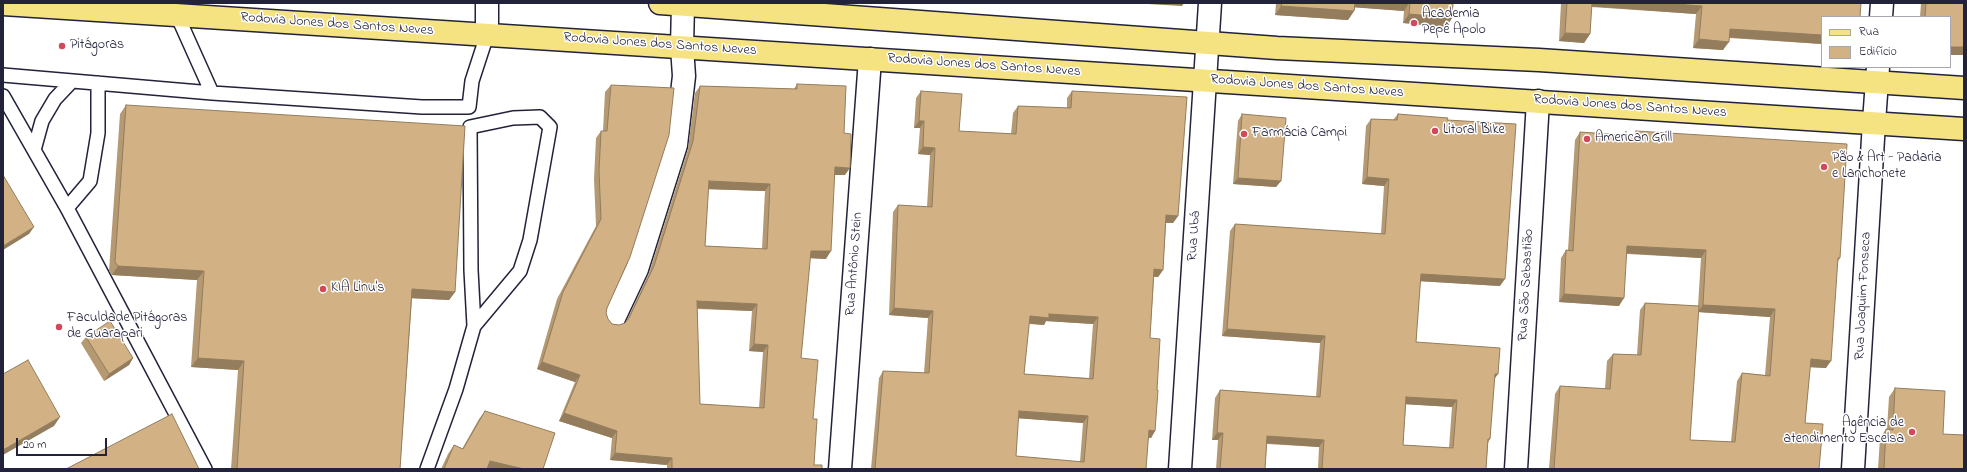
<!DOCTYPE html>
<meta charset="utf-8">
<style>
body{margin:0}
#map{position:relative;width:1967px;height:472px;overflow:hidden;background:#fff;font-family:"Indie Flower",sans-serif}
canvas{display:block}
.frame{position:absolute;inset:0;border:4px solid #22223b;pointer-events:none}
.legend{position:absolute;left:1821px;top:16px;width:130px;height:52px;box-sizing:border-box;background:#fff;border:1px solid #a7a7b1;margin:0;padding:5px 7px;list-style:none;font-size:12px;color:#22223b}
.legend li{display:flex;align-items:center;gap:8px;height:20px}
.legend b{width:20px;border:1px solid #a7a7b1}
.scale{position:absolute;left:16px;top:438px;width:91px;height:18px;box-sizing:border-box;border:2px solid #22223b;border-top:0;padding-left:5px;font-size:12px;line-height:14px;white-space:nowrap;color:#22223b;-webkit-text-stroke:3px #fff;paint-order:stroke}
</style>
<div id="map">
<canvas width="1967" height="472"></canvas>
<div class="frame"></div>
<ul class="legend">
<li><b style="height:5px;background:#f5e382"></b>Rua</li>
<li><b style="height:11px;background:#d2b285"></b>Edifício</li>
</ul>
<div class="scale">20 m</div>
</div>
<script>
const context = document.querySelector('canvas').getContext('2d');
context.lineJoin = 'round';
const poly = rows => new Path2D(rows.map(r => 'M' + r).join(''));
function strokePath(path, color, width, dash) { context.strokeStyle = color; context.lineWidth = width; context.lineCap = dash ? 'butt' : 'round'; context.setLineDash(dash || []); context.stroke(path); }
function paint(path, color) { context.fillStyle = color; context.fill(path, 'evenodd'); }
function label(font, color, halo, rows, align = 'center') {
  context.font = font + ' "Indie Flower",sans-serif'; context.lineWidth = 3; context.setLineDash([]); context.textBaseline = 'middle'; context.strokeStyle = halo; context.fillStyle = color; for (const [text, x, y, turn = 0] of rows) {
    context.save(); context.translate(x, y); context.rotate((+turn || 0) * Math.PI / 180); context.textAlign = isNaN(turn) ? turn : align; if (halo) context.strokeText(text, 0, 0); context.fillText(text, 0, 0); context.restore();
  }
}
const service = poly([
 [177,15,212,93],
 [3,75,212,93,422,107,469,107,472,81,487,35],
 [3,96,67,208,205,469],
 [34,150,42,121,55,99,72,81],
 [67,208,90,181,98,133,98,83],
 [427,469,456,389,474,326,471,270,470,127,513,118,540,117,550,127,530,240,520,271,474,326]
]);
const minor = poly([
 [487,3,487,35],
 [613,320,637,269,676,145,684,76,682,47,683,4],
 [840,469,870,59],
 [1180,469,1210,3],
 [1516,469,1538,101],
 [1853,469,1874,122]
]);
const tertiary = poly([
 [1881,17,1882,3],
 [1874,122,1878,67]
]);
const primary = poly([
 [660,3,1277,48,1539,60,1964,88],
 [3,4,1964,129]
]);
strokePath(service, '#22223b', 16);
strokePath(minor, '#22223b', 25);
strokePath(tertiary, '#22223b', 25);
strokePath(primary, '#22223b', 25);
strokePath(service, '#fff', 13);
strokePath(minor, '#fff', 22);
strokePath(tertiary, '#fff', 22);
strokePath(primary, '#f5e382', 22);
paint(poly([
 [1275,3,1453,3,1452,18,1446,27,1403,23,1404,11,1355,7,1354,11,1348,20,1275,15,1276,3],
 [1561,3,1861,3,1822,17,1822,44,1729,38,1723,50,1693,48,1696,14,1591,7,1590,34,1584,43,1559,41],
 [1921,3,1964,3,1964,55,1950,55,1950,17,1920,17],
 [797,84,844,133,845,175,835,175,826,259,810,258,801,358,813,419,814,465,822,469,667,469,667,465,610,460,612,438,559,421,575,382,537,369,557,299,596,226,594,179,596,138,601,131,603,131,605,92,611,85,607,308,606,313,608,319,612,324,619,325,625,323,626,322,649,273,688,149,695,93,700,86,794,89],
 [708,189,765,191,762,249,705,246],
 [697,309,752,311,749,351,763,352,759,408,700,404],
 [921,91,959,131,1011,134,1013,113,1018,106,1067,108,1067,98,1072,91,1178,216,1173,223,1166,223,1163,270,1158,277,1154,277,1150,338,1157,390,1155,431,1151,438,1148,438,1146,469,871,469,879,378,883,371,924,373,928,318,889,315,893,212,898,205,927,207,930,155,918,154,920,128,914,128,916,98],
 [1046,321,1093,324,1089,378,1024,374,1029,324,1044,325],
 [1018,418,1083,423,1080,462,1016,456],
 [126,105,455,292,449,300,412,298,400,469,231,469,238,370,191,367,197,280,112,275,109,271,120,114],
 [1242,114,1281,181,1276,187,1233,184,1238,121],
 [1398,114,1447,120,1500,286,1420,281,1416,342,1494,380,1490,439,1488,443,1486,469,1318,469,1319,447,1267,444,1265,469,1216,469,1218,440,1212,440,1215,398,1220,390,1316,397,1320,343,1222,336,1230,231,1235,224,1381,234,1384,186,1362,184,1366,126,1371,119,1393,120],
 [1406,404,1452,407,1449,448,1403,445],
 [1636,131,1840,258,1838,261,1826,368,1810,367,1805,423,1819,469,1549,469,1555,394,1560,386,1605,389,1607,361,1613,354,1637,355,1640,310,1645,303,1698,306,1701,258,1627,254,1619,306,1559,302,1561,258,1566,250,1568,250,1575,140,1580,132,1633,135],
 [1698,312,1770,317,1765,375,1742,373,1737,381,1731,442,1690,440],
 [86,337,133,358,129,365,104,381,81,343],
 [1895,388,1943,434,1964,469,1878,469,1880,438,1886,429,1887,429,1889,397],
 [485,411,543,469,441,469,448,454,454,445,462,449,479,419]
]), '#b59972');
paint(poly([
 [1043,3,1063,3,1062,4],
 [1131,3,1184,3,1182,6],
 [1352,3,1409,3,1404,11,1349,7],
 [1588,3,1663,3,1702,6,1696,14,1586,6],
 [1281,6,1354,11,1348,20,1275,15],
 [1409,14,1452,18,1446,27,1403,23],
 [1730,29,1822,35,1822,44,1724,37],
 [1565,33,1590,34,1584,43,1559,41],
 [1699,39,1729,42,1723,50,1693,48],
 [1950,47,1964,47,1964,55,1950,55],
 [919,121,924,121,920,128,914,128],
 [923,147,935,148,930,155,918,154],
 [835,167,850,168,845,175,830,175],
 [1367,177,1389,179,1384,186,1362,184],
 [1238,178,1281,181,1276,187,1233,184],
 [709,181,770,184,765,191,703,189],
 [1166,215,1178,216,1173,223,1162,222],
 [34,227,29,234,3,250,3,246],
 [1627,246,1706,250,1701,258,1622,253],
 [811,251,831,251,826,259,806,258],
 [118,266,204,271,197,280,112,275],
 [1154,269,1163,270,1158,277,1149,276],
 [1421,274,1505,279,1500,286,1416,281],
 [412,289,455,292,449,300,406,298],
 [1564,294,1624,298,1619,306,1559,302],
 [697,301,757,304,752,311,692,308],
 [1703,305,1775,309,1770,317,1698,312],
 [894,308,933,311,928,318,889,315],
 [1049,314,1098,317,1093,324,1046,321,1044,325,1025,323,1030,316],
 [1227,329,1325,336,1320,343,1222,336],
 [754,344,768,345,763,352,749,351],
 [133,358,129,365,104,381,109,374],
 [198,358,244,361,238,370,191,367],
 [1811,359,1831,361,1826,368,1806,367],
 [542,362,580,375,575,382,537,369],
 [1495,374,1498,374,1493,381],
 [1406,397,1457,400,1452,407,1401,404],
 [1019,411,1088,416,1083,423,1014,418],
 [564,413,617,431,612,438,559,421],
 [60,417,54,426,3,455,3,450],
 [1149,430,1155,431,1151,438,1144,437],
 [1217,433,1223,433,1218,440,1212,440],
 [1267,436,1324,440,1319,447,1262,443],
 [615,453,672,458,667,465,610,460],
 [490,461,524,469,485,469]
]), '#937d5d');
const building = poly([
 [1282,3,1355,3,1354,11,1281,6,1282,3],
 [1410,3,1453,3,1452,18,1409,14,1410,3],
 [1567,3,1592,3,1590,34,1565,33,1567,3],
 [1663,3,1861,3,1860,17,1822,17,1822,35,1730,29,1729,42,1699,39,1702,6,1663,3],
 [1926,3,1964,3,1964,47,1950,47,1950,17,1925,17,1926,3],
 [797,84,846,86,844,133,851,134,850,168,835,167,831,251,811,251,801,358,818,360,813,419,817,419,814,465,822,465,822,469,672,469,672,458,615,453,617,431,564,413,580,375,542,362,563,292,601,219,599,171,601,131,607,131,611,85,674,88,669,135,630,257,607,308,606,313,608,319,612,324,619,325,625,323,629,318,654,266,693,141,700,86,797,89,797,84],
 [709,181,770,184,767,249,705,246,709,181],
 [697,301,757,304,754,344,768,345,764,408,700,404,697,301],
 [921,91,962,94,959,131,1016,134,1018,106,1071,108,1072,91,1187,97,1178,216,1166,215,1163,270,1154,269,1150,338,1160,339,1157,390,1158,390,1155,431,1149,430,1146,469,875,469,883,371,929,373,933,311,894,308,898,205,932,207,935,148,923,147,924,121,919,121,921,91],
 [1049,314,1098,317,1093,379,1024,374,1030,316,1049,318,1049,314],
 [1019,411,1088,416,1084,462,1016,456,1019,411],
 [126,105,465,126,455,292,412,289,400,469,237,469,244,361,198,358,204,271,118,266,115,262,126,105],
 [1242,114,1286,118,1281,181,1238,178,1242,114],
 [1398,114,1448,118,1447,120,1516,124,1505,279,1421,274,1416,342,1500,348,1498,374,1495,374,1490,439,1488,439,1486,469,1322,469,1324,440,1267,436,1265,469,1220,469,1223,433,1217,433,1220,390,1320,397,1325,336,1227,329,1235,224,1385,234,1389,179,1367,177,1371,119,1397,120,1398,114],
 [1406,397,1457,400,1453,448,1403,445,1406,397],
 [1636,131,1847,144,1840,258,1838,258,1831,361,1811,359,1805,423,1823,424,1819,469,1554,469,1560,386,1610,389,1613,354,1641,355,1645,303,1699,306,1690,440,1735,442,1742,373,1770,376,1775,309,1703,305,1706,250,1627,246,1624,298,1564,294,1566,250,1573,251,1580,132,1635,136,1636,131],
 [3,175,34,227,3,246,3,175],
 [110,321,133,358,109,374,86,337,110,321],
 [28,360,60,417,3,450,3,374,28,360],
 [1895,388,1945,391,1943,434,1964,435,1964,469,1884,469,1886,429,1893,430,1895,388],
 [485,411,555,433,543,469,524,469,490,461,487,469,444,469,454,445,463,449,485,411],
 [172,414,199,469,66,469,172,414]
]);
paint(building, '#d2b285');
strokePath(building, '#937d5d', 1);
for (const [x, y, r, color] of [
 [1414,23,4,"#d1495b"],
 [62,46,4,"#d1495b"],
 [1435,131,4,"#d1495b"],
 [1244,134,4,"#d1495b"],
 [1587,139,4,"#d1495b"],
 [1824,167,4,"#d1495b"],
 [323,289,4,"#d1495b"],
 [59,327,4,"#d1495b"],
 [1912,432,4,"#d1495b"]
]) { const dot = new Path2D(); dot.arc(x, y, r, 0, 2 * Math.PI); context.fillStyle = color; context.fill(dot); strokePath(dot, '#fff', 1.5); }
label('14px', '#22223b', '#fff', [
 ["Academia",1422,15],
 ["Pepê Apolo",1422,31],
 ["Pitágoras",70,46],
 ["Litoral Bike",1443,131],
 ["Farmácia Campi",1252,134],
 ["American Grill",1595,139],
 ["Pão & Art - Padaria",1832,159],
 ["e Lanchonete",1832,175],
 ["KIA Linu's",331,289],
 ["Faculdade Pitágoras",67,319],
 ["de Guarapari",67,335],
 ["Agência de",1904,424,"right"],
 ["atendimento Escelsa",1904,440,"right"]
], 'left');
label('14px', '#22223b', '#fff', [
 ["Rodovia Jones dos Santos Neves",337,25,4],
 ["Rodovia Jones dos Santos Neves",660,45,4],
 ["Rodovia Jones dos Santos Neves",984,66,4],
 ["Rodovia Jones dos Santos Neves",1307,87,4],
 ["Rodovia Jones dos Santos Neves",1630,107,4],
 ["Rua Ubá",1195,236,-86],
 ["Rua Antônio Stein",855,264,-86],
 ["Rua São Sebastião",1527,285,-87],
 ["Rua Joaquim Fonseca",1864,296,-87]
]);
</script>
